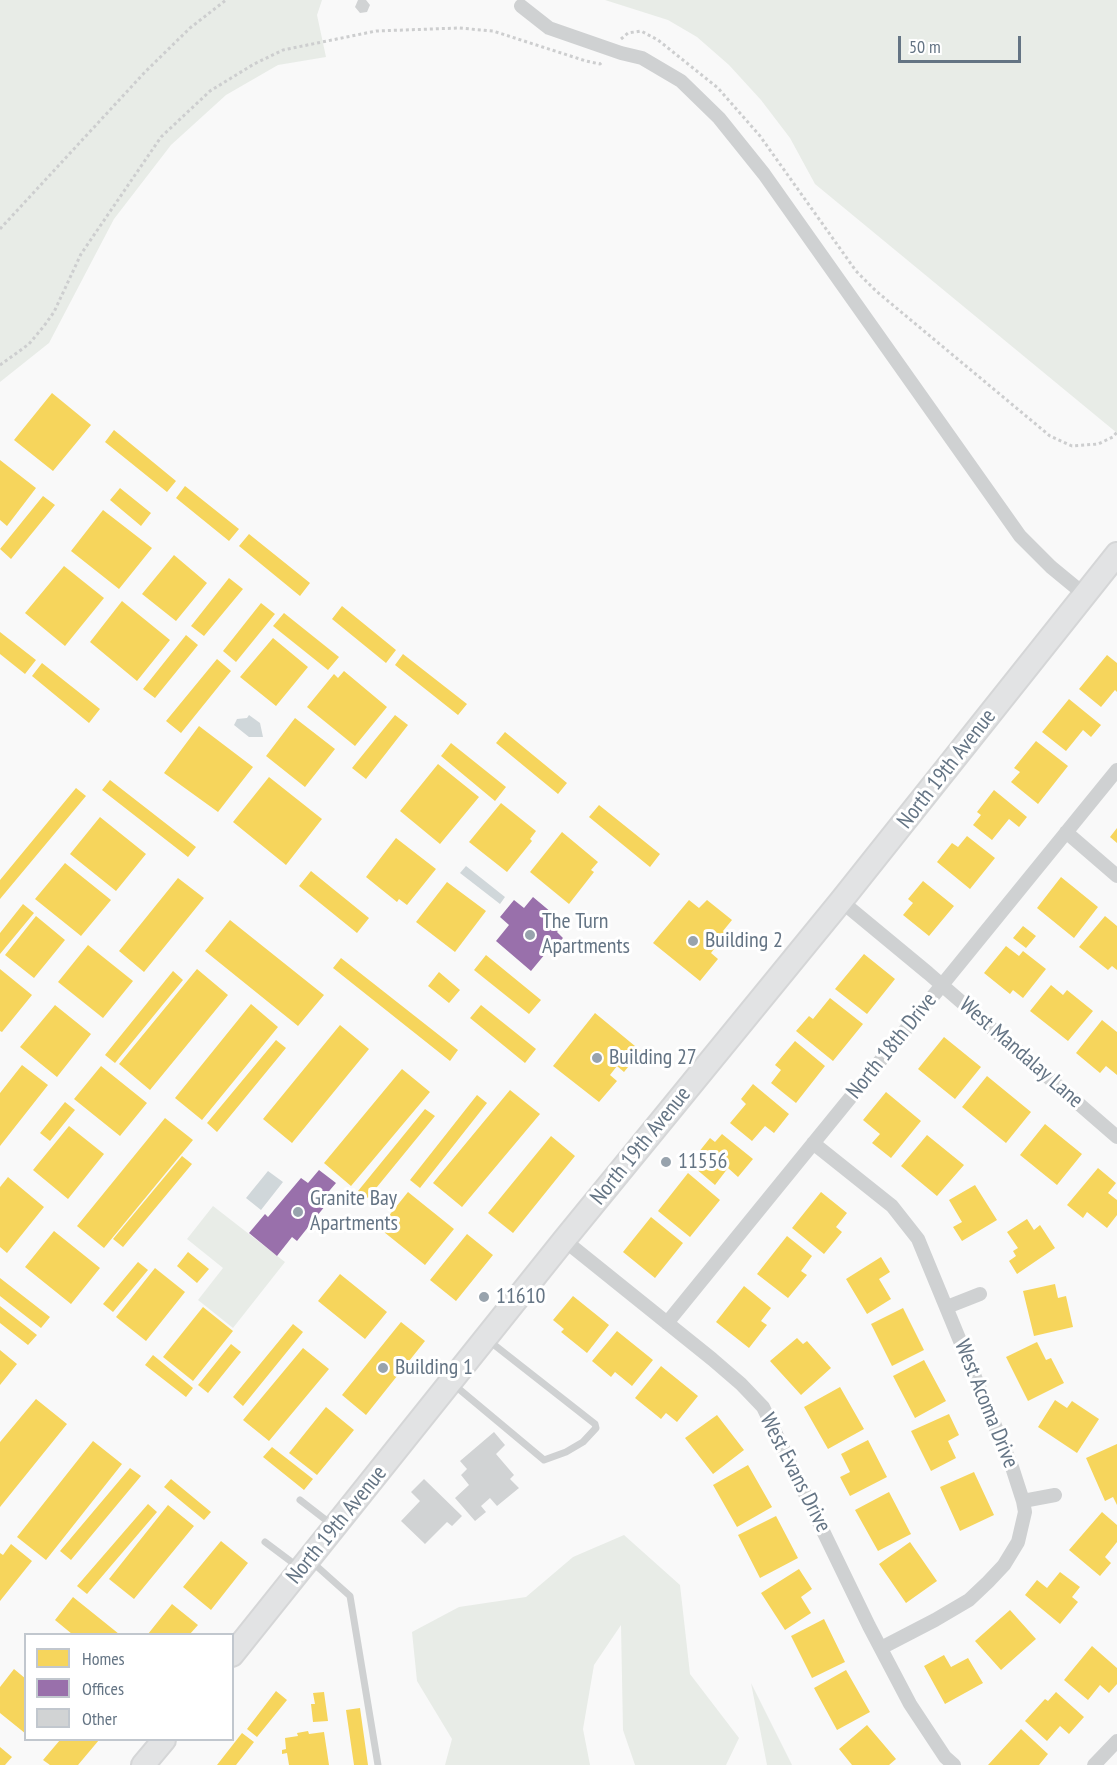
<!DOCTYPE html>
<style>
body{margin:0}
#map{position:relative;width:1117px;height:1765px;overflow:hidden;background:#f9f9f9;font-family:"PT Sans Narrow",sans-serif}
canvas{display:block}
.legend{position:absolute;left:24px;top:1633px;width:210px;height:108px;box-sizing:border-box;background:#fff;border:2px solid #c1c7ce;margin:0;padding:8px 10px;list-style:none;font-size:18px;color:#647484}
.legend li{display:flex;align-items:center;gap:12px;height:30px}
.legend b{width:30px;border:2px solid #c1c7ce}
.scale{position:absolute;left:898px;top:36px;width:123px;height:27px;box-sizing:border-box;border:3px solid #647484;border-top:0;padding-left:8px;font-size:18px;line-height:21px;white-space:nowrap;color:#647484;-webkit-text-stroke:4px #fff;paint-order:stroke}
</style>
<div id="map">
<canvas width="1117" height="1765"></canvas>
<ul class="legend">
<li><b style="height:16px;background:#f6d55c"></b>Homes</li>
<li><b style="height:16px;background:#9970ab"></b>Offices</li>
<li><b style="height:16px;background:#d1d3d4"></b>Other</li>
</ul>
<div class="scale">50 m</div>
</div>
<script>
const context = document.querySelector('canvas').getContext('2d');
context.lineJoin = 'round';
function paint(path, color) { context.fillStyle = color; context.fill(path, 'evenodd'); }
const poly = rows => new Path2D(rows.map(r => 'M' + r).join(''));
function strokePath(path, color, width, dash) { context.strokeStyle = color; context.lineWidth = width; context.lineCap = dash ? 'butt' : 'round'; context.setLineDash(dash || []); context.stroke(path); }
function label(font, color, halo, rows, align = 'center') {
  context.font = font + ' "PT Sans Narrow",sans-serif'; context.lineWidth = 6; context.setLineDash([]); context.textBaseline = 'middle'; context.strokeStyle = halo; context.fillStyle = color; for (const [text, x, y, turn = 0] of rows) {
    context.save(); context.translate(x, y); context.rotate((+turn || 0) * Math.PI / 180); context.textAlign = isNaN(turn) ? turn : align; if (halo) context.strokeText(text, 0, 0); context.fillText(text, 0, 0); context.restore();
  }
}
paint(poly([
 [0,0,322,0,317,15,326,57,278,65,226,95,171,145,114,219,49,343,0,382],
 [605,0,1117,0,1117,433,815,184,790,138,761,100,729,65,697,37,668,20],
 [213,1206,285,1262,233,1328,198,1300,223,1268,187,1239],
 [624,1535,680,1585,690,1674,739,1738,726,1765,635,1765,623,1730,621,1625,594,1665,583,1729,590,1765,445,1765,452,1739,417,1681,412,1632,459,1607,526,1597,573,1557],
 [751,1683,792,1765,767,1765]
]), '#e8ece7');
paint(poly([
 [249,715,260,723,263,737,249,737,234,725,237,719,247,718],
 [466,866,505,897,500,904,460,873],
 [268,1171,283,1182,261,1210,246,1198]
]), '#d0d7da');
paint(poly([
 [52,393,91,425,53,471,14,440],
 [114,430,176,481,167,492,105,442],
 [0,460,36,488,7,526,0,520],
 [185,486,239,529,229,541,176,498],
 [120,488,151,513,141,526,110,500],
 [43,496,55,505,11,559,0,549],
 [103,510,152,548,119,589,71,551],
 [249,534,310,583,300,596,239,546],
 [174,555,207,583,176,621,142,594],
 [64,566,104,598,65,646,25,613],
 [229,578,243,589,204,636,191,626],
 [122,601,170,640,137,681,90,642],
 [261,603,275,614,236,662,223,651],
 [342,606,396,650,386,663,332,619],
 [284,613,339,657,328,670,273,626],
 [0,632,36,660,25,674,0,654],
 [186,635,198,645,155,698,143,689],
 [273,638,308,667,276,706,240,677],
 [403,654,467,704,458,715,395,665],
 [1107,655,1117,663,1117,692,1115,690,1101,707,1079,689],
 [217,659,231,671,181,733,166,721],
 [42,663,100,709,89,723,32,676],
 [344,671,387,707,355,746,307,707,334,674,338,678],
 [1069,699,1101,725,1091,737,1083,730,1066,751,1042,732],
 [395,715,408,725,366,779,352,768],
 [295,718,335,749,305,787,266,756],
 [199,726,253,767,218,812,164,773],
 [505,732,567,783,558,794,496,743],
 [1036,741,1068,766,1038,804,1011,782,1020,772,1014,768],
 [451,743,506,787,495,801,441,756],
 [438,764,479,797,440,844,400,811],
 [269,777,322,819,286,865,233,822],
 [110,780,196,847,188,857,102,790],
 [76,788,86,796,0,899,0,880],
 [994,790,1027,817,1019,827,1009,819,992,840,973,825,981,815,977,812],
 [501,803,536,831,530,839,532,841,507,872,469,842],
 [599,805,660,854,650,867,589,817],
 [100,817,146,854,116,891,70,854],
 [1117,828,1117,843,1110,837],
 [562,832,598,862,591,870,594,872,569,904,530,872],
 [967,836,995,858,970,889,937,862,952,843,958,847],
 [396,838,436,869,407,905,399,899,397,902,366,877],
 [65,863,111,900,81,936,35,899],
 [311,871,369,918,357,933,299,886],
 [1061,877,1098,907,1074,938,1037,908],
 [178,878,204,898,144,972,119,951],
 [923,881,954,906,929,936,903,915,913,903,908,899],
 [447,882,486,911,455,952,416,922],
 [689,900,699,908,707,900,732,920,723,931,732,939,724,950,717,945,711,953,718,959,700,981,653,943],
 [23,904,34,913,0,954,0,933],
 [36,916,65,940,34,978,5,955],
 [1105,916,1117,926,1117,970,1112,966,1108,970,1079,947],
 [230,920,324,995,298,1026,205,951],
 [1023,926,1036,936,1026,948,1013,938],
 [88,945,133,981,103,1018,58,982],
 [1006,946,1019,956,1023,951,1046,969,1023,998,1013,990,1010,994,984,973],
 [864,954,895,979,867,1014,835,989],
 [486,955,541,1000,529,1014,474,970],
 [341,958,458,1050,450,1061,333,968],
 [0,969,32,995,2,1032,0,1031],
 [197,969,228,995,150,1090,119,1064],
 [173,971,183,980,115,1063,105,1055],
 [439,972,460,990,449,1003,428,986],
 [1051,985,1063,995,1067,990,1093,1011,1068,1041,1030,1011],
 [830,998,863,1024,833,1061,796,1031,809,1016,813,1019],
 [251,1004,278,1027,202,1120,175,1098],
 [55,1005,91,1034,57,1077,20,1047],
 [481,1005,536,1049,525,1063,470,1018],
 [595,1013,641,1051,624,1072,617,1066,610,1075,617,1081,599,1102,553,1066],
 [1102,1020,1117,1032,1117,1075,1106,1066,1100,1073,1076,1053],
 [340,1025,369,1049,292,1143,263,1119],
 [944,1037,981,1067,955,1099,918,1069],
 [276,1040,286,1048,217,1132,207,1123],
 [795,1041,825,1066,796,1103,771,1083,781,1070,775,1065],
 [22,1065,48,1085,0,1146,0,1093],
 [101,1066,147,1103,120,1136,74,1099],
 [402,1069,430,1092,351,1186,324,1163],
 [987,1076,1031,1112,1006,1143,962,1107],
 [753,1084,789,1114,774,1133,765,1126,752,1141,730,1123,746,1104,741,1099],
 [510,1090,540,1114,462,1207,433,1183],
 [886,1092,921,1121,891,1158,872,1143,880,1134,863,1120],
 [477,1095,487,1103,420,1188,410,1180],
 [65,1102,75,1110,50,1141,40,1133],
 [425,1109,435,1116,368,1198,358,1191],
 [165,1118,193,1140,104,1248,77,1226],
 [1045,1124,1082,1154,1057,1185,1020,1155],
 [69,1126,104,1154,68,1199,33,1170],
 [722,1134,753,1159,738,1177,728,1168,715,1185,695,1168,704,1157,698,1153,710,1138,715,1142],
 [927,1135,964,1165,937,1196,901,1166],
 [551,1136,575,1156,513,1233,488,1213],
 [182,1156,192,1164,123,1247,113,1239],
 [1098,1168,1116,1183,1108,1193,1117,1200,1117,1215,1107,1228,1087,1212,1083,1218,1067,1205],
 [688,1173,720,1200,690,1237,658,1211],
 [8,1177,44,1207,7,1253,0,1247,0,1187],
 [975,1185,997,1220,962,1241,953,1227,962,1222,949,1200],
 [408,1192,454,1229,425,1265,379,1228],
 [821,1192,847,1213,836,1227,842,1232,824,1254,792,1228],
 [651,1217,683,1243,655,1278,623,1252],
 [1027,1219,1034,1230,1040,1225,1055,1248,1017,1274,1009,1261,1016,1256,1013,1251,1018,1248,1007,1232],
 [54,1231,100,1268,71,1304,25,1267],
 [467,1234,493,1255,456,1301,430,1280],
 [787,1236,812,1256,801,1271,807,1275,788,1298,757,1274],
 [188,1252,209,1269,197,1283,177,1266],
 [881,1257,890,1272,879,1279,891,1299,867,1314,846,1279],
 [138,1262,148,1270,113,1312,103,1304],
 [155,1268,185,1292,146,1341,116,1317],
 [340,1274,387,1312,365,1339,318,1301],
 [0,1278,50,1317,41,1328,0,1296],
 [1055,1284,1058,1298,1066,1296,1073,1327,1034,1336,1023,1291],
 [744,1286,771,1308,761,1321,767,1325,749,1348,716,1322],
 [573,1296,609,1325,587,1353,561,1332,564,1329,553,1320],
 [0,1306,37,1335,28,1345,0,1323],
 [203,1307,233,1331,193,1381,163,1357],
 [903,1308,924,1350,892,1366,871,1324],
 [401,1322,425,1341,366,1415,342,1395],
 [293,1324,303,1332,243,1406,233,1397],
 [617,1331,653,1360,632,1386,615,1372,611,1377,592,1361],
 [797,1338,803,1344,807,1341,831,1368,801,1395,770,1361],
 [1037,1342,1046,1360,1051,1358,1064,1383,1028,1401,1006,1357],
 [231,1344,241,1352,208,1393,198,1385],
 [303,1348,329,1369,269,1441,243,1420],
 [0,1350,17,1364,0,1385],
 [153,1355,193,1388,186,1397,145,1365],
 [924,1360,946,1401,915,1418,893,1376],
 [661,1366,698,1396,677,1422,666,1413,661,1419,635,1398],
 [840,1387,864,1429,828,1449,804,1407],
 [36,1399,67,1424,0,1507,0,1442],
 [1055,1400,1067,1408,1072,1401,1099,1419,1077,1453,1038,1427],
 [326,1407,354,1430,317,1475,289,1453],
 [949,1414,959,1435,948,1441,956,1458,931,1471,911,1431],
 [717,1415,744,1450,713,1474,685,1438],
 [868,1440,887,1477,850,1496,840,1477,850,1472,841,1454],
 [93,1441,122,1464,46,1560,17,1537],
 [1117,1444,1117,1505,1113,1497,1105,1501,1086,1458],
 [272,1447,313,1479,304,1490,263,1457],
 [748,1465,772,1507,737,1527,713,1485],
 [130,1468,141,1476,71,1560,60,1551],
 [974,1472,994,1515,960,1531,940,1487],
 [171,1479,211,1512,204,1520,164,1487],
 [889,1492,911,1534,878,1551,855,1510],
 [148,1504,157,1512,87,1594,77,1586],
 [168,1505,194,1526,134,1599,109,1579],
 [1102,1512,1117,1525,1117,1542,1105,1557,1111,1563,1100,1576,1069,1550],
 [776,1516,798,1558,760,1578,738,1535],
 [221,1541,248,1563,211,1610,183,1587],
 [910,1542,937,1581,906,1603,879,1564],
 [11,1544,32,1561,0,1601,0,1553,3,1555],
 [799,1569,812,1589,801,1597,811,1613,785,1630,761,1593],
 [1060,1572,1080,1587,1072,1597,1078,1602,1060,1624,1025,1595,1037,1580,1047,1588],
 [73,1597,119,1634,72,1634,55,1620],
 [172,1604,198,1625,190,1634,148,1634],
 [1010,1610,1036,1639,1001,1670,975,1641],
 [824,1619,845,1662,812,1678,791,1636],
 [1092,1646,1117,1668,1117,1684,1109,1693,1100,1685,1088,1700,1064,1680],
 [944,1655,951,1667,968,1658,983,1683,945,1704,924,1666],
 [14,1669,26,1679,26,1734,0,1713,0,1687],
 [846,1670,870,1712,837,1730,814,1688],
 [276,1691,287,1700,257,1737,247,1729],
 [324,1692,328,1721,313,1722,311,1704,315,1704,313,1693],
 [1056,1692,1084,1717,1069,1734,1060,1726,1047,1741,1025,1721,1045,1699,1048,1701],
 [360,1708,368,1765,354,1765,346,1710],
 [867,1725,896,1759,889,1765,852,1765,839,1749],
 [1021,1729,1048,1754,1039,1765,988,1765],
 [308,1731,309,1734,324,1732,329,1765,289,1765,287,1753,282,1754,282,1750,286,1749,285,1738,298,1736,297,1733],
 [242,1733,254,1742,236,1765,217,1765],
 [60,1740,99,1740,78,1765,50,1765,43,1760],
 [0,1747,12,1757,5,1765,0,1765]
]), '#f6d55c');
paint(poly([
 [533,897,564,923,557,932,563,938,552,950,550,948,531,971,496,941,509,925,500,917,514,900,524,908],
 [319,1170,336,1183,324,1197,329,1201,297,1241,292,1237,277,1256,249,1233,265,1214,268,1217,301,1178,308,1183]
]), '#9970ab');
paint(poly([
 [358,0,366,0,370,5,367,12,360,13,355,7],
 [494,1432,505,1445,496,1454,514,1475,510,1479,519,1488,497,1506,490,1498,481,1506,486,1512,475,1521,455,1498,469,1485,461,1475,467,1469,460,1461],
 [424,1479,462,1516,452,1526,447,1522,425,1544,401,1521,420,1501,411,1492]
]), '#d1d3d4');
const primary = poly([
 [232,1655,564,1240,841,901,1117,554],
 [143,1765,164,1740]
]);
strokePath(primary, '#d5d6d7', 26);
strokePath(poly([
 [621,39,628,33,641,31,658,40,718,88,760,136,856,271,876,291,1050,436,1072,446,1098,444,1113,437,1117,432],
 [0,229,145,72,190,28,226,0],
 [0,365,29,344,44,326,54,312,81,254,161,137,210,91,254,64,283,50,376,31,459,28,493,31,586,61,600,64,602,62]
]), '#cdcecf', 3, [3, 3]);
strokePath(poly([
 [453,1384,544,1460,566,1452,583,1442,596,1428,595,1424,488,1340],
 [300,1500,331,1524],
 [265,1542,297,1566],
 [312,1562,350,1596,378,1765]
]), '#cfd1d2', 7);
strokePath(poly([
 [521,6,549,28,621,53,642,58,681,81,719,118,764,174,1020,536,1051,567,1085,595],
 [1066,832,1117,876],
 [841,901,928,973,1117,1137],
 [813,1143,892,1206,918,1239,1012,1467,1023,1501,1025,1512,1018,1542,1004,1565,988,1582,969,1600,935,1620,881,1648],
 [564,1240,712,1359,741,1384,763,1407,869,1626,910,1704,945,1757,954,1765],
 [947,1307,980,1294],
 [667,1323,1117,770],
 [1023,1501,1055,1495],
 [1094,1765,1117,1741]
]), '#cfd1d2', 14);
strokePath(primary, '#e2e3e4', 22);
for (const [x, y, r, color] of [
 [530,935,6,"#98a3ad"],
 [693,941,6,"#98a3ad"],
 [597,1058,6,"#98a3ad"],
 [666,1162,6,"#98a3ad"],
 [298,1212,6,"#98a3ad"],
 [484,1297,6,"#98a3ad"],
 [383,1368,6,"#98a3ad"]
]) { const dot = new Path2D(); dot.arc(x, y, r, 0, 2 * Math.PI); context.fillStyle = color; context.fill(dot); strokePath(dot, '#fff', 2); }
label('22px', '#647484', '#fff', [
 ["North 19th Avenue",947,769,-52],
 ["North 18th Drive",892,1046,-51],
 ["West Mandalay Lane",1021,1053,41],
 ["North 19th Avenue",641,1146,-51],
 ["West Acoma Drive",986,1404,68],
 ["West Evans Drive",795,1473,63],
 ["North 19th Avenue",337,1525,-51]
]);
label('22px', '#647484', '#fff', [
 ["The Turn",542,922],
 ["Apartments",542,947],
 ["Building 2",705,941],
 ["Building 27",609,1058],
 ["11556",678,1162],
 ["Granite Bay",310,1199],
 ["Apartments",310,1224],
 ["11610",496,1297],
 ["Building 1",395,1368]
], 'left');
</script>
